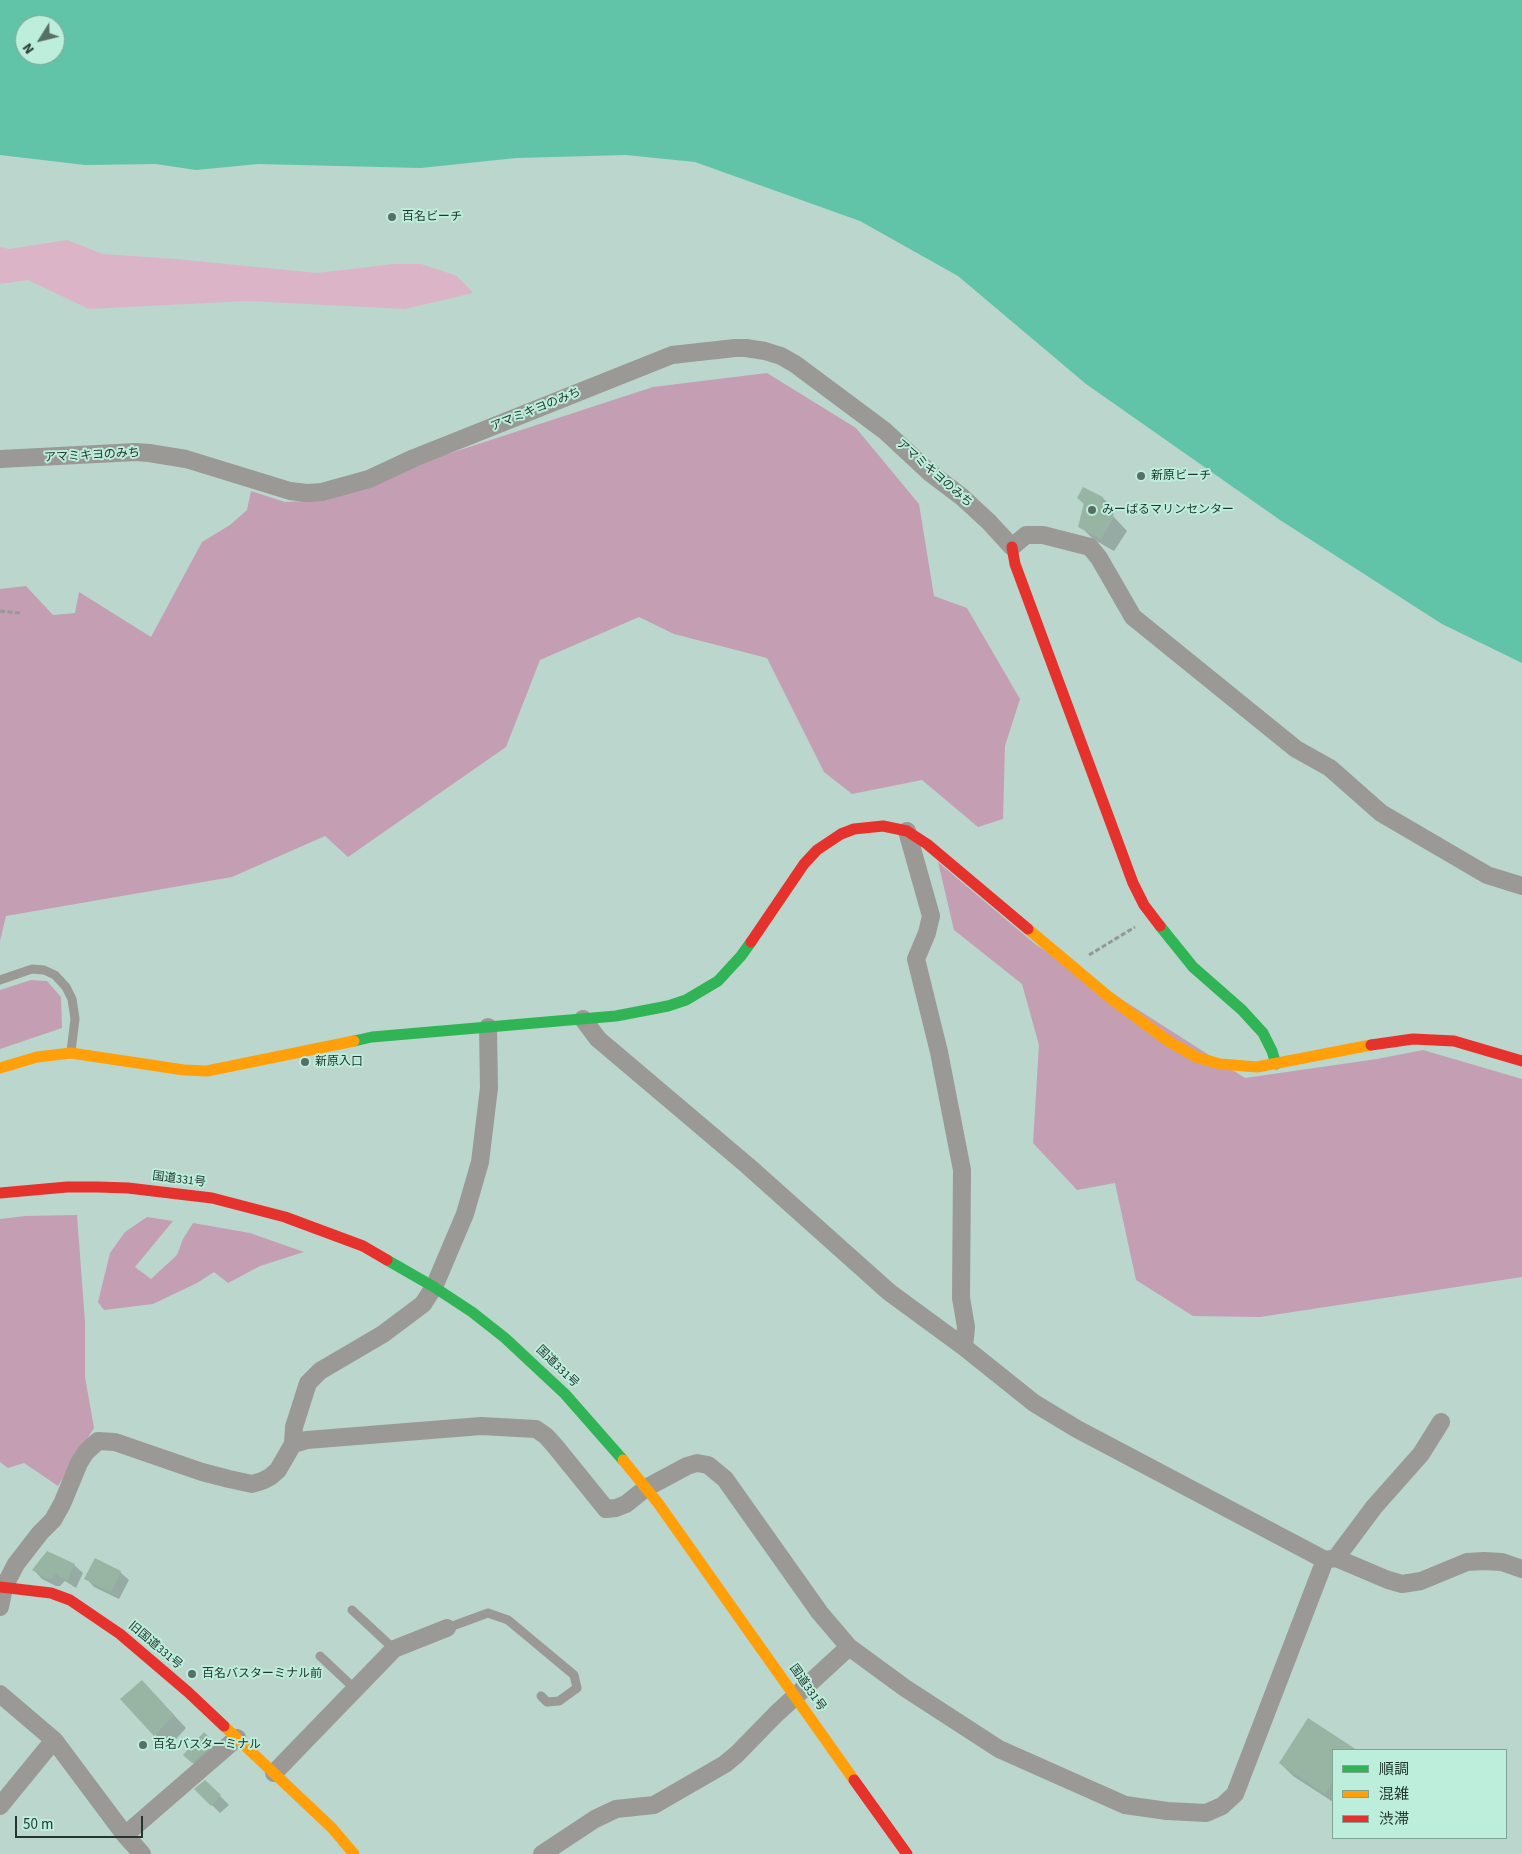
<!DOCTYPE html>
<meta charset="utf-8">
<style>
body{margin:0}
#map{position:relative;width:1522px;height:1854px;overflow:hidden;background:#bbd6cc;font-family:"Source Sans 3","Noto Sans JP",sans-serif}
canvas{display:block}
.legend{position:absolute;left:1332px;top:1749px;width:175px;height:90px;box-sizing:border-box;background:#bdeedc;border:1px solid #7fa597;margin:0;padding:6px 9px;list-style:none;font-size:15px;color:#233730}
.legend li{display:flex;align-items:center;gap:10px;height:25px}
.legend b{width:25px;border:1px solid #7fa597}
.north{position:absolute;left:15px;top:15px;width:50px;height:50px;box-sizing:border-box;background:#bdeedc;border:1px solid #7fa597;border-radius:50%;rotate:234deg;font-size:14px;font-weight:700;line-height:20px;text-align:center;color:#233730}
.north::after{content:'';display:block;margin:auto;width:18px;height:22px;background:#586f67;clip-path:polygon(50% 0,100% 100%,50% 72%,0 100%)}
.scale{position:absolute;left:15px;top:1816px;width:128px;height:22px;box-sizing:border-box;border:2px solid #233730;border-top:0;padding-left:6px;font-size:15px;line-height:18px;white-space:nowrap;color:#233730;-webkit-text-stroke:4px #bdeedc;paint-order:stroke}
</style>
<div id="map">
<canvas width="1522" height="1854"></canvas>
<ul class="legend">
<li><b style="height:6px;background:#30b455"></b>順調</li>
<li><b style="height:6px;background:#ff9f0a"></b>混雑</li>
<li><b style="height:6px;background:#e5322d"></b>渋滞</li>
</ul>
<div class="north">N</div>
<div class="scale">50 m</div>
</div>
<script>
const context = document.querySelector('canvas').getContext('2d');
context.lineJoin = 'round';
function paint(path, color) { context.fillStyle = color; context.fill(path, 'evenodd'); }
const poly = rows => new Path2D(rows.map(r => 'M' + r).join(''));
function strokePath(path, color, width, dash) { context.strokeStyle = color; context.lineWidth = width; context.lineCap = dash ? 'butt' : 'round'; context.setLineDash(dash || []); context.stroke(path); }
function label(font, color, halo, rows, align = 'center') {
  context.font = font + ' "Source Sans 3","Noto Sans JP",sans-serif'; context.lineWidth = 4; context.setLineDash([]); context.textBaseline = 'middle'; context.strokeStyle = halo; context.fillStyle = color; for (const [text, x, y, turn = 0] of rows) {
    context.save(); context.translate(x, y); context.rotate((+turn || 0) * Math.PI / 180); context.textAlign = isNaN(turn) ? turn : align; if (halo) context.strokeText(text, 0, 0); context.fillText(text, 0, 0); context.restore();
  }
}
paint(poly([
 [67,240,103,254,175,259,317,273,394,264,421,264,457,276,473,293,405,309,247,301,89,309,28,280,0,284,0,247,9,249]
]), '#dbb4c8');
paint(poly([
 [767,373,856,428,919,504,934,596,967,608,1020,699,1005,746,1003,819,978,827,922,780,852,794,824,772,767,658,674,634,639,617,540,660,506,747,348,857,325,836,232,877,6,916,0,941,0,589,26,586,53,615,75,613,79,592,151,637,202,542,230,525,247,510,251,491,285,502,320,500,414,465,653,387],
 [938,862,1035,944,1245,1078,1377,1059,1423,1050,1522,1079,1522,1277,1260,1317,1193,1316,1136,1280,1115,1183,1077,1190,1033,1143,1039,1045,1022,984,954,930],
 [31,980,47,981,61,997,62,1028,0,1049,0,990],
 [77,1215,85,1322,85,1377,94,1428,58,1486,24,1463,8,1468,0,1462,0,1219,25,1216],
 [147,1217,173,1221,135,1267,151,1279,177,1255,183,1239,193,1223,250,1233,304,1252,260,1266,228,1283,214,1272,197,1283,153,1304,104,1310,98,1302,110,1253,125,1232]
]), '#c49fb3');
paint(poly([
 [0,0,1522,0,1522,663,1442,624,1280,520,1086,384,958,276,860,221,695,162,626,155,516,158,421,168,258,164,196,170,156,164,85,165,0,155],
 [25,25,55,25,55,55,25,55]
]), '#61c3a7');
paint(poly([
 [1078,498,1103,498,1115,511,1113,516,1127,531,1114,551,1093,539,1080,526,1085,505],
 [74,1565,83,1573,76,1588,65,1581,60,1586,56,1586,42,1579,34,1570],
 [120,1572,129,1580,119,1599,94,1587,86,1578],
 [155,1695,186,1728,168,1748,122,1699],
 [1308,1720,1354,1750,1333,1750,1333,1802,1293,1776,1280,1763],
 [204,1734,223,1752,201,1771,185,1755],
 [205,1781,229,1805,220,1813,196,1789]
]), '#0003');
paint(poly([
 [1083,487,1103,497,1101,502,1114,517,1101,539,1078,527,1084,503,1077,498],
 [47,1551,75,1564,67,1581,56,1574,51,1579,46,1578,32,1570],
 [95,1558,121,1571,111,1592,84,1579],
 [142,1680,174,1715,154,1736,120,1699],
 [1308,1718,1357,1750,1333,1750,1333,1781,1325,1794,1279,1763],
 [204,1732,215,1743,192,1763,183,1755],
 [205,1780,221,1795,211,1806,194,1789]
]), '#98b4a3');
strokePath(poly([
 [0,611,21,613],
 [1089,955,1135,927]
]), '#949995', 3, [5, 2.5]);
strokePath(poly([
 [0,980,32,969,44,970,55,975,66,987,72,999,75,1019,71,1051],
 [352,1610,394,1649],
 [447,1628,488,1613,508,1620,574,1675,577,1688,559,1701,547,1702,541,1696],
 [320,1656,355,1689]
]), '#9a9995', 9);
strokePath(poly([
 [0,459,136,452,149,453,186,459,290,491,307,493,322,492,369,479,414,458,672,355,735,348,746,348,765,351,781,356,795,364,885,431,929,472,962,497,989,522,1012,547,1026,535,1043,535,1090,547,1099,558,1133,617,1296,749,1330,768,1381,813,1487,875,1522,886],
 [907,831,931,916,927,933,916,959,939,1052,962,1170,961,1298,966,1327,964,1347],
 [583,1019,598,1039,748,1166,889,1292,964,1347,1034,1403,1077,1429,1325,1560,1336,1558,1388,1580,1402,1584,1421,1581,1467,1562,1484,1561,1502,1562,1522,1569],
 [293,1444,307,1440,481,1426,536,1429,546,1436,555,1446,606,1509,616,1508,626,1504,646,1488,687,1466,697,1463,708,1465,725,1479,820,1613,849,1647,905,1688,999,1749,1125,1805,1167,1811,1206,1813,1222,1806,1235,1794,1325,1560],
 [1336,1558,1374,1507,1421,1454,1441,1422],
 [0,1607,4,1587,16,1564,40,1533,53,1520,62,1504,79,1463,86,1452,98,1441,115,1442,202,1472,229,1479,252,1484,262,1481,270,1477,278,1470,293,1444,294,1427,308,1383,320,1371,383,1334,423,1304,434,1287,465,1214,480,1162,489,1088,488,1027],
 [0,1694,54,1740,125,1835,142,1854],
 [274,1773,394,1649,447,1628],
 [0,1806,54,1740],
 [125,1835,237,1738],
 [542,1854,595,1819,616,1809,654,1805,725,1764,737,1754,776,1714,849,1647]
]), '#9a9995', 18);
strokePath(poly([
 [1160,926,1193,967,1242,1010,1263,1033,1272,1051,1276,1064],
 [354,1041,372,1037,616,1016,668,1006,686,1000,718,981,741,956,751,942],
 [387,1260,434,1287,472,1312,505,1338,565,1394,623,1460]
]), '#30b455', 11);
strokePath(poly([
 [1028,929,1109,997,1168,1041,1196,1057,1220,1064,1257,1067,1371,1045],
 [0,1068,37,1057,71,1053,184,1070,207,1071,354,1041],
 [623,1460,658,1503,854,1780],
 [224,1726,332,1828,354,1854]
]), '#ff9f0a', 11);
strokePath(poly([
 [1012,547,1015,564,1133,883,1144,905,1160,926],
 [751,942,804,864,817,850,841,834,854,829,883,826,907,831,927,844,1028,929],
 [1371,1045,1413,1039,1454,1041,1522,1061],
 [0,1193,67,1187,98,1187,128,1188,212,1198,285,1217,363,1246,387,1260],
 [0,1587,51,1593,70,1600,120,1634,188,1692,224,1726],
 [854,1780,907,1854]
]), '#e5322d', 11);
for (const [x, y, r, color] of [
 [392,217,5,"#586f67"],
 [1141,476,5,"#586f67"],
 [1092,510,5,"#586f67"],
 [305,1062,5,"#586f67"],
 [192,1674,5,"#586f67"],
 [143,1745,5,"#586f67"]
]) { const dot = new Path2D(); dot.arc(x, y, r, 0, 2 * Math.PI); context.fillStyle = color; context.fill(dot); strokePath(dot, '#bdeedc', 2); }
label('12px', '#233730', '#bdeedc', [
 ["百名ビーチ",402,217],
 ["新原ビーチ",1151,476],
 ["みーばるマリンセンター",1102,510],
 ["新原入口",315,1062],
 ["百名バスターミナル前",202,1674],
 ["百名バスターミナル",153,1745]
], 'left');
label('12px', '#233730', '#bdeedc', [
 ["アマミキヨのみち",536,410,-22],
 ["アマミキヨのみち",92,456,-3],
 ["アマミキヨのみち",934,474,41],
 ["国道331号",179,1180,7],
 ["国道331号",557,1367,44],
 ["旧国道331号",155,1646,40],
 ["国道331号",807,1688,55]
]);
</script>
